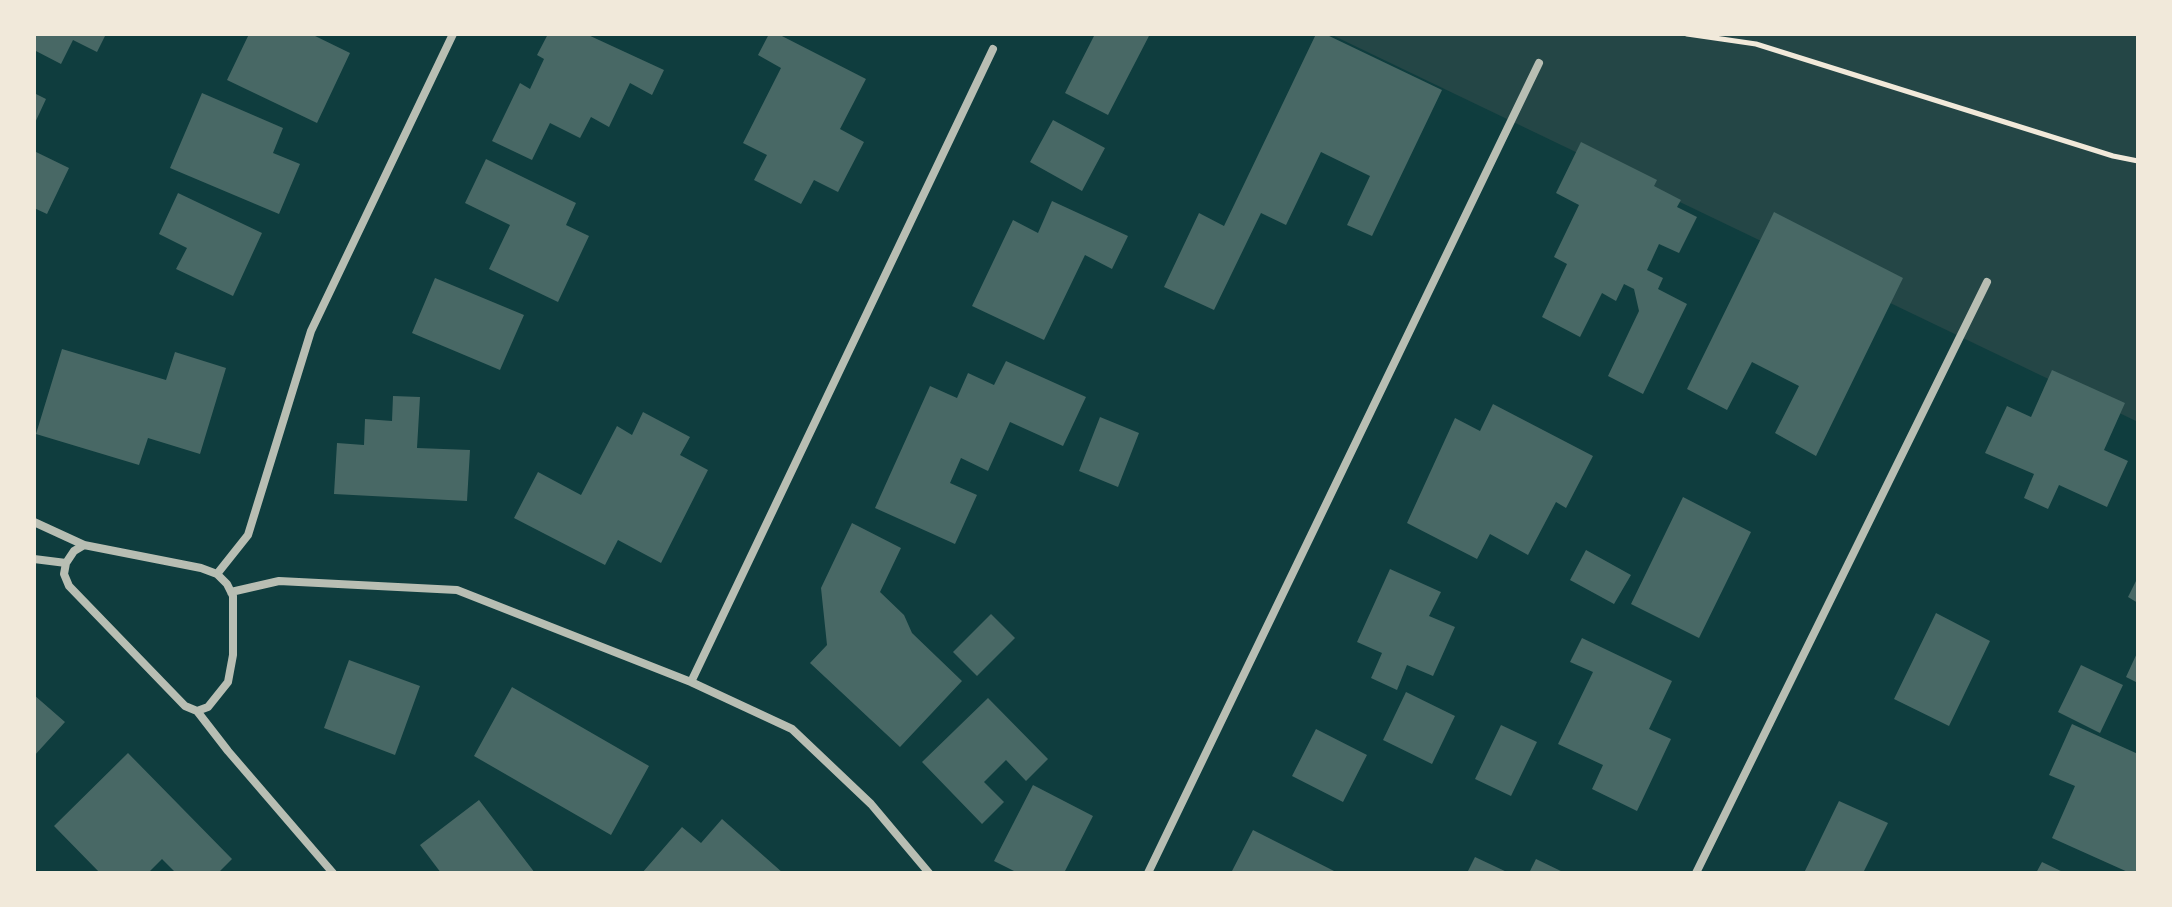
<!DOCTYPE html>
<style>
body{margin:0}
#map{position:relative;width:2172px;height:907px;overflow:hidden;background:#0f3d3e;font-family:Overpass,sans-serif}
canvas{display:block}
.frame{position:absolute;inset:0;border:36px solid #f1e9da;pointer-events:none}
</style>
<div id="map">
<canvas width="2172" height="907"></canvas>
<div class="frame"></div>
</div>
<script>
const context = document.querySelector('canvas').getContext('2d');
context.lineJoin = 'round';
function paint(path, color) { context.fillStyle = color; context.fill(path, 'evenodd'); }
const poly = rows => new Path2D(rows.map(r => 'M' + r).join(''));
function strokePath(path, color, width, dash) { context.strokeStyle = color; context.lineWidth = width; context.lineCap = dash ? 'butt' : 'round'; context.setLineDash(dash || []); context.stroke(path); }
paint(poly([
 [1330,34,2138,34,2138,422]
]), '#244646');
paint(poly([
 [34,34,106,34,97,52,73,40,61,64,34,50],
 [249,34,311,34,350,53,317,123,227,80],
 [548,34,586,34,664,70,652,95,630,83,609,127,591,117,580,138,550,123,532,160,492,141,520,83,530,89,544,59,537,55],
 [769,34,778,34,866,79,840,129,864,142,838,192,814,180,801,204,754,180,767,155,743,143,781,68,758,55],
 [1095,34,1150,34,1108,115,1065,93],
 [1316,34,1325,34,1442,90,1372,236,1347,225,1370,176,1321,152,1286,225,1261,213,1214,310,1164,287,1199,213,1224,226],
 [34,93,46,99,34,125],
 [202,93,283,128,273,153,300,164,279,214,170,168],
 [1053,120,1105,148,1082,191,1030,162],
 [1581,142,1657,180,1654,186,1681,200,1677,207,1697,217,1679,253,1659,244,1647,270,1663,278,1658,289,1687,304,1643,394,1608,376,1639,311,1634,289,1624,284,1616,301,1602,293,1580,337,1542,317,1567,264,1554,257,1579,205,1556,193],
 [34,151,69,168,47,214,34,208],
 [486,159,576,203,566,225,589,236,558,302,489,269,510,225,465,203],
 [178,193,262,233,233,296,176,269,187,248,159,234],
 [1052,201,1128,236,1112,269,1085,255,1044,340,972,306,1013,220,1038,233],
 [1774,212,1903,278,1816,456,1775,433,1799,386,1752,362,1727,410,1687,389],
 [435,278,524,315,500,370,412,333],
 [62,349,166,380,175,352,226,368,200,454,148,438,139,465,36,434],
 [1006,361,1086,397,1063,446,1010,422,988,471,961,458,950,483,977,495,955,544,875,508,930,386,957,398,968,373,994,385],
 [2052,370,2125,403,2104,450,2128,461,2107,507,2059,485,2048,509,2024,498,2034,474,1985,453,2007,406,2031,417],
 [393,396,420,397,417,448,470,450,467,501,334,494,337,443,364,445,365,419,392,421],
 [1493,404,1593,456,1566,508,1556,502,1528,555,1490,534,1477,559,1407,523,1455,418,1480,431],
 [643,412,690,437,680,455,708,470,661,563,618,540,605,565,514,518,538,472,581,495,617,426,632,435],
 [1100,417,1139,433,1118,487,1079,471],
 [1683,497,1751,532,1699,638,1631,604],
 [852,523,901,548,880,592,904,615,912,633,962,681,900,747,810,663,827,645,821,588],
 [1586,550,1631,575,1614,604,1570,580],
 [1390,569,1441,592,1429,616,1455,627,1433,676,1407,665,1397,690,1371,678,1382,653,1357,642],
 [2138,577,2138,603,2128,597],
 [1936,613,1990,641,1949,726,1894,699],
 [991,614,1015,638,977,676,953,652],
 [1582,638,1672,681,1649,729,1671,739,1637,811,1592,789,1603,765,1558,744,1593,672,1570,662],
 [2138,651,2138,683,2126,677],
 [349,660,420,686,395,755,324,728],
 [2081,665,2123,685,2100,733,2058,712],
 [512,687,649,766,611,835,474,756],
 [1406,692,1455,716,1432,764,1383,740],
 [34,695,65,722,34,756],
 [988,698,1048,759,1026,781,1006,760,984,782,1004,802,982,824,922,762],
 [2072,724,2138,754,2138,873,2130,873,2052,838,2075,786,2049,775],
 [1501,725,1537,742,1511,796,1475,779],
 [1316,729,1367,755,1343,802,1292,776],
 [128,753,232,859,218,873,176,873,162,859,148,873,100,873,54,826],
 [1033,785,1093,816,1064,873,1018,873,994,861],
 [479,800,535,873,441,873,420,845],
 [1839,801,1888,823,1863,873,1804,873],
 [722,819,783,873,642,873,682,827,701,843],
 [1253,830,1338,873,1231,873],
 [1475,857,1509,873,1467,873],
 [1536,859,1565,873,1529,873],
 [2042,862,2065,873,2036,873]
]), '#486865');
strokePath(poly([
 [1687,34,1756,44,2113,156,2138,161]
]), '#f1e9da', 5);
strokePath(poly([
 [34,522,84,545],
 [84,545,201,568,217,574,227,584,233,596,233,655,228,682,208,707,197,711,185,706,69,586,64,574,66,563,74,551,84,545],
 [34,559,66,563],
 [217,574,248,535,311,331,453,34],
 [231,592,279,581,457,590,691,682,792,729,871,804,929,873],
 [691,682,993,49],
 [197,711,228,751,333,873],
 [1148,873,1539,63],
 [1696,873,1987,282]
]), '#b8beb3', 8);
</script>
